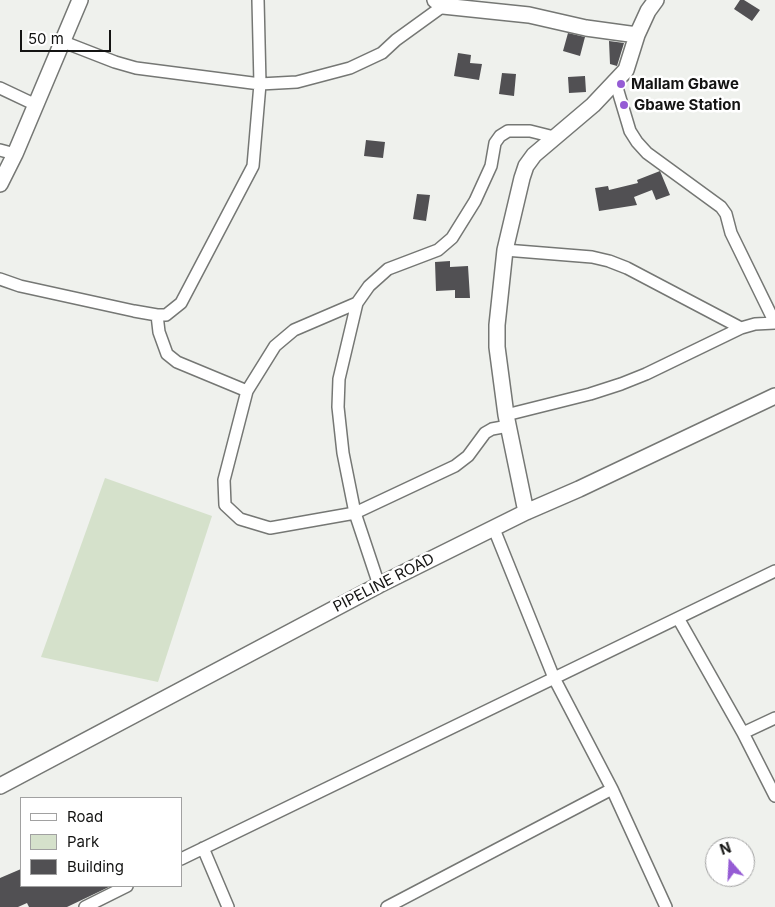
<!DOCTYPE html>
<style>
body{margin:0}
#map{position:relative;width:775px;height:907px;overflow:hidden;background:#eff1ed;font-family:Inter,sans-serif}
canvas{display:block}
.legend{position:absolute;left:20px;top:797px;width:162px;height:90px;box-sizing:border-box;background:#fff;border:1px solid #a1a1a1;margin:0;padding:6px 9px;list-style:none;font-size:15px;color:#141413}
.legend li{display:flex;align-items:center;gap:10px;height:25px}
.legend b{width:25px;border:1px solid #a1a1a1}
.north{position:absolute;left:705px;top:837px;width:50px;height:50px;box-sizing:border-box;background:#fff;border:1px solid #a1a1a1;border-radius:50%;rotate:341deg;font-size:14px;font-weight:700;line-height:20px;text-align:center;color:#141413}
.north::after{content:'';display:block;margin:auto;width:18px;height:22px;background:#955cd4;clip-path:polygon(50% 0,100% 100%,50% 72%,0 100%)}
.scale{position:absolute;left:20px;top:30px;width:91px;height:22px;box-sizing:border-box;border:2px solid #141413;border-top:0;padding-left:6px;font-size:15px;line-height:18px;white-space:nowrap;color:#141413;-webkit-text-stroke:4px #fff;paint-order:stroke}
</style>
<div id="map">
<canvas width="775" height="907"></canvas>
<ul class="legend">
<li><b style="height:6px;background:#fff"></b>Road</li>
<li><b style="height:14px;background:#d5e1cb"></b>Park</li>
<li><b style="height:14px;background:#515053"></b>Building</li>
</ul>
<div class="north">N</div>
<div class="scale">50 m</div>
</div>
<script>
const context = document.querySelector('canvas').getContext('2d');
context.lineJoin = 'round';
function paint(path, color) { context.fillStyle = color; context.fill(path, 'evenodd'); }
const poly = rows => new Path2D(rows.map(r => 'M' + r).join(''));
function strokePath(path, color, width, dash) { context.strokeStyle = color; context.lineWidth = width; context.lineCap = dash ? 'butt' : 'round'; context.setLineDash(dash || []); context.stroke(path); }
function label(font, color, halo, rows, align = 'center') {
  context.font = font + ' Inter,sans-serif'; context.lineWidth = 5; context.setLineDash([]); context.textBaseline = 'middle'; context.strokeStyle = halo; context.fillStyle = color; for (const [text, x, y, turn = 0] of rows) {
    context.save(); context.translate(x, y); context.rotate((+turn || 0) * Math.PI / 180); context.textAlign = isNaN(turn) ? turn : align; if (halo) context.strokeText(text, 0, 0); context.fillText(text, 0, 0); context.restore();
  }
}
paint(poly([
 [105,478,212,516,158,682,41,657]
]), '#d5e1cb');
paint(poly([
 [740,0,744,0,760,10,752,21,734,9],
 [568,33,585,37,580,56,563,51],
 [609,41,624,43,617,66,610,64],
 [458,53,471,55,470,63,482,64,479,80,454,76],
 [502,73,516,74,514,96,499,94],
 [585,76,586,92,569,93,568,77],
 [366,140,385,142,383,158,364,156],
 [660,171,670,195,656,200,652,190,634,197,637,205,599,211,595,188,608,186,609,190,638,183,637,180],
 [417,194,430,195,426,221,413,219],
 [450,261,450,267,468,266,470,298,455,298,455,290,436,291,435,262],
 [21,869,21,886,111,886,67,907,29,907,27,903,18,907,0,907,0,878]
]), '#515053');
const street = poly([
 [61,41,115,62,136,68,260,84,297,82,350,68,382,53,396,40,443,6],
 [615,81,630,131,637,142,647,153,721,207,726,214,731,233,775,323],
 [0,88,36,105],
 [0,150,15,154],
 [505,250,592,257,609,261,627,268,741,328],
 [0,279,20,286,134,311,157,315,166,315,181,303,253,166,260,84,258,0],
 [357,303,294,330,275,346,247,391,224,480,225,505,240,519,270,528,355,513,455,466,468,456,485,433,492,429,508,426],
 [157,315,159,332,167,354,177,362,247,391],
 [506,415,590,394,621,384,646,374,741,328,755,324,775,323],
 [494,529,554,678,612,789,666,907],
 [379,585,355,513,343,453,338,407,339,379,357,303,369,286,388,269,438,250,452,238,475,201,491,166,495,143,500,136,508,131,530,131,554,137],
 [678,618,743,733,775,796],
 [743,733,775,718],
 [203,848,228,907],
 [181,859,775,571],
 [85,907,127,886],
 [387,907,612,789]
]);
const secondary = poly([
 [435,0,443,6,529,15,586,28,637,35],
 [0,184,15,154,80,0],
 [526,512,506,415,497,347,497,325,505,250,522,178,526,166,534,155,593,105,626,70,637,35,648,11,656,0],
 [0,786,379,585,526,512,579,489,775,396]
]);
strokePath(street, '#757774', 14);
strokePath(secondary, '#757774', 18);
strokePath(street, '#fff', 11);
strokePath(secondary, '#fff', 15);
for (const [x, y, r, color] of [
 [621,84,5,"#955cd4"],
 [624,105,5,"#955cd4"]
]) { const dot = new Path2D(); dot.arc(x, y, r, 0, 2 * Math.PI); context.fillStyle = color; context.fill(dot); strokePath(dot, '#fff', 2); }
label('bold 15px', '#141413', '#fff', [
 ["Mallam Gbawe",631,84],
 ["Gbawe Station",634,105]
], 'left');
label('15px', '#141413', '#fff', [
 ["PIPELINE ROAD",384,583,-27]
]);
</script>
